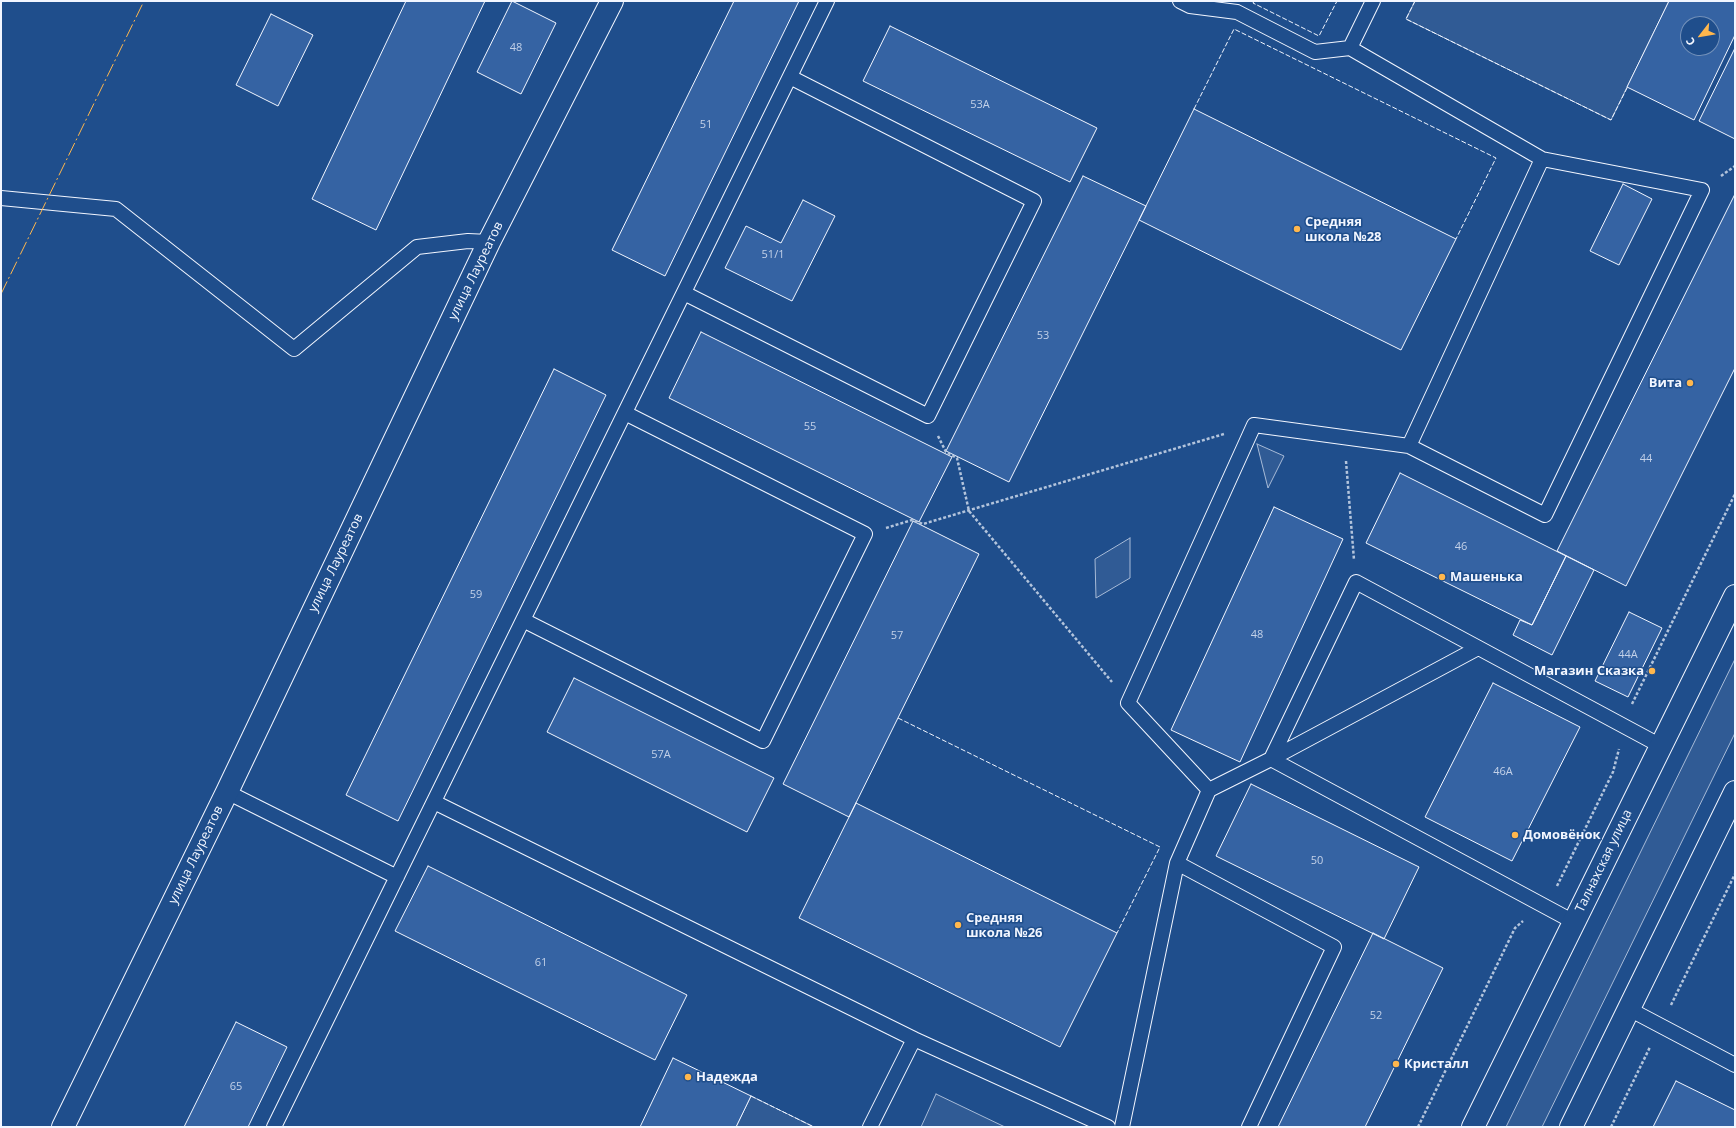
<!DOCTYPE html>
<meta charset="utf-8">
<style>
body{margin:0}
#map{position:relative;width:1736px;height:1128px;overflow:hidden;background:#1f4e8c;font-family:"Open Sans",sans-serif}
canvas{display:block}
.frame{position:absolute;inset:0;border:2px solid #f2f6ff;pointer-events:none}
.north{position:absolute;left:1680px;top:16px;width:40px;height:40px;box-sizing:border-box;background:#1f4e8c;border:1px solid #7391ba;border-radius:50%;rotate:239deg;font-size:11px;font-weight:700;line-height:16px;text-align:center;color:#f2f6ff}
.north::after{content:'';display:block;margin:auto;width:14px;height:18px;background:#ffb74d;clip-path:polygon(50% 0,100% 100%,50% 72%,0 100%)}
</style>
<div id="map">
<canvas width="1736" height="1128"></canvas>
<div class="frame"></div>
<div class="north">С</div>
</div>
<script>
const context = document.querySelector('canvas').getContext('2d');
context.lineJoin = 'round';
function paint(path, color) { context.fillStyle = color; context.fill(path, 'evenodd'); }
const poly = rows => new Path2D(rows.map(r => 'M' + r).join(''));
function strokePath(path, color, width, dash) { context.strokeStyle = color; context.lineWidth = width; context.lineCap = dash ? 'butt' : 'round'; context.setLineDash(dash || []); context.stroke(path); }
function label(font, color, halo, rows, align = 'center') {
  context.font = font + ' "Open Sans",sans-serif'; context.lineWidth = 3; context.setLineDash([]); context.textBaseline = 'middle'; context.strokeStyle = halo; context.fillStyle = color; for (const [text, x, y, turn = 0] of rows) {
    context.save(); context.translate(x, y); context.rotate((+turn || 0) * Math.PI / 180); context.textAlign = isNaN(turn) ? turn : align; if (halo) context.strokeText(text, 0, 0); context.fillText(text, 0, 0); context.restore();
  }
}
const built = poly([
 [1415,1,1669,1,1611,120,1406,19,1415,1],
 [1257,444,1284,456,1268,488,1257,444],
 [1130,538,1130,578,1096,598,1095,559,1130,538],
 [1735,659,1735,733,1542,1127,1506,1127,1735,659],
 [936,1094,1005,1127,921,1127,936,1094],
 [751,1096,814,1127,736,1127,751,1096]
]);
paint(built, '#305b95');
strokePath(built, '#a8bbd7', 1);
const building = poly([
 [406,1,485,1,376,230,312,199,406,1],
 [512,1,556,23,521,94,477,72,512,1],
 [734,1,799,1,665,276,612,250,734,1],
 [1669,1,1735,1,1735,35,1694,120,1627,87,1669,1],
 [1688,24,1712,24,1712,48,1688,48,1688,24],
 [271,14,313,35,278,106,236,85,271,14],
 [890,26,1097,128,1070,182,863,81,890,26],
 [1735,48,1735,139,1699,121,1735,48],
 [1194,109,1456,239,1401,350,1139,220,1194,109],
 [1083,176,1146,206,1009,482,946,451,1083,176],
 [1623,184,1652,199,1619,265,1590,251,1623,184],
 [1735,194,1735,368,1626,586,1557,551,1735,194],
 [803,200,835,216,792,301,725,268,746,226,781,243,803,200],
 [701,332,952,457,919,522,669,398,701,332],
 [554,369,606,395,398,821,346,795,554,369],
 [1400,473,1566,556,1532,625,1366,543,1400,473],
 [1274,507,1343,539,1240,762,1171,730,1274,507],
 [913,521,979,554,849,817,783,784,913,521],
 [1566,556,1594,570,1552,655,1513,635,1520,620,1532,625,1566,556],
 [1629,612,1662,628,1628,697,1595,681,1629,612],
 [574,678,774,778,747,832,547,732,574,678],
 [1493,683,1580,727,1512,861,1425,817,1493,683],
 [1251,784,1419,867,1384,939,1216,856,1251,784],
 [856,803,1117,933,1060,1047,799,918,856,803],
 [428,866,687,995,655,1060,395,931,428,866],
 [1373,933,1443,968,1365,1127,1278,1127,1373,933],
 [236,1022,287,1047,248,1127,184,1127,236,1022],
 [673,1058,751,1096,736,1127,640,1127,673,1058],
 [1676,1081,1735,1110,1735,1127,1653,1127,1676,1081]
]);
paint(building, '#3563a3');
strokePath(building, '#f2f6ff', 1);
const lane = poly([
 [1180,1,1190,6,1237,12,1315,52,1350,48],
 [1373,1,1350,48,1542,159],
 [1,198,116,209,294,349,417,247,468,241,489,242],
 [684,293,928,416,1034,201,790,77],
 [523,620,763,741,865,534,625,413],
 [1209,790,1128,703,1254,425,1409,446,1545,515,1702,190,1542,159,1409,446],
 [227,792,397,877],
 [434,802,914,1039],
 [1177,863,1334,947,1249,1127],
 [1574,922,1271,759,1356,582,1661,746],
 [1629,1009,1735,1065],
 [274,1127,827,1],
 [870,1127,914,1039,1108,1127],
 [1122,1127,1177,863,1209,790,1271,759,1478,648]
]);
const secondary = poly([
 [63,1127,227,792,489,242,612,1],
 [1473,1127,1735,596],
 [1571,1127,1735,792]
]);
strokePath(lane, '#f2f6ff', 16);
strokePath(secondary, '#f2f6ff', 24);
strokePath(poly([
 [1721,176,1735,166],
 [938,436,946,452,957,458,969,511,1112,682],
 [1346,461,1354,560],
 [886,528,912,520,923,524,1224,434],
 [1632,704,1735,494],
 [1557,886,1613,772,1619,749],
 [1671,1005,1735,874],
 [1418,1127,1515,928,1523,921],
 [1611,1127,1650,1047]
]), '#b3c4dc', 2.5, [3, 2]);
strokePath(lane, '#1f4e8c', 14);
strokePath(secondary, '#1f4e8c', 22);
strokePath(poly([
 [1254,1,1253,3,1319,36,1337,1],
 [1415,1,1406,19,1611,120,1628,86],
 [1194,109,1234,29,1496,158,1456,239],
 [898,718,1160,847,1117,933],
 [751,1096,814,1127]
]), '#f2f6ff', 1, [5, 2]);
strokePath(poly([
 [1,294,144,1]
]), '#ffb74d', 1, [14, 3, 2, 3]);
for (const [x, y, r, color] of [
 [1297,229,4,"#ffb74d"],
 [1690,383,4,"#ffb74d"],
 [1442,577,4,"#ffb74d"],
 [1652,671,4,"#ffb74d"],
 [1515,835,4,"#ffb74d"],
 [958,925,4,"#ffb74d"],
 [1396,1064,4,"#ffb74d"],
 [688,1077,4,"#ffb74d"]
]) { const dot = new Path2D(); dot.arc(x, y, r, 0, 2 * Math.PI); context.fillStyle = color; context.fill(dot); strokePath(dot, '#1f4e8c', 1.5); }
label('11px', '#c3d1e8', null, [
 ["48",516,48],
 ["53А",980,105],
 ["51",706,125],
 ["51/1",773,255],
 ["53",1043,336],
 ["55",810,427],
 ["44",1646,459],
 ["46",1461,547],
 ["59",476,595],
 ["48",1257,635],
 ["57",897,636],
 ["44А",1628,655],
 ["57А",661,755],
 ["46А",1503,772],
 ["50",1317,861],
 ["61",541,963],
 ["52",1376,1016],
 ["65",236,1087]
]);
label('bold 13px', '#f2f6ff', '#1f4e8c', [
 ["Средняя",1305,222],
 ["школа №28",1305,237],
 ["Вита",1682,383,"right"],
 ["Машенька",1450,577],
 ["Магазин Сказка",1644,671,"right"],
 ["Домовёнок",1523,835],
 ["Средняя",966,918],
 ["школа №26",966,933],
 ["Кристалл",1404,1064],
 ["Надежда",696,1077]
], 'left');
label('13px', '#f2f6ff', '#1f4e8c', [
 ["улица Лауреатов",476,271,-64],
 ["улица Лауреатов",336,563,-64],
 ["улица Лауреатов",196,855,-64],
 ["Талнахская улица",1604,861,-64]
]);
</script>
